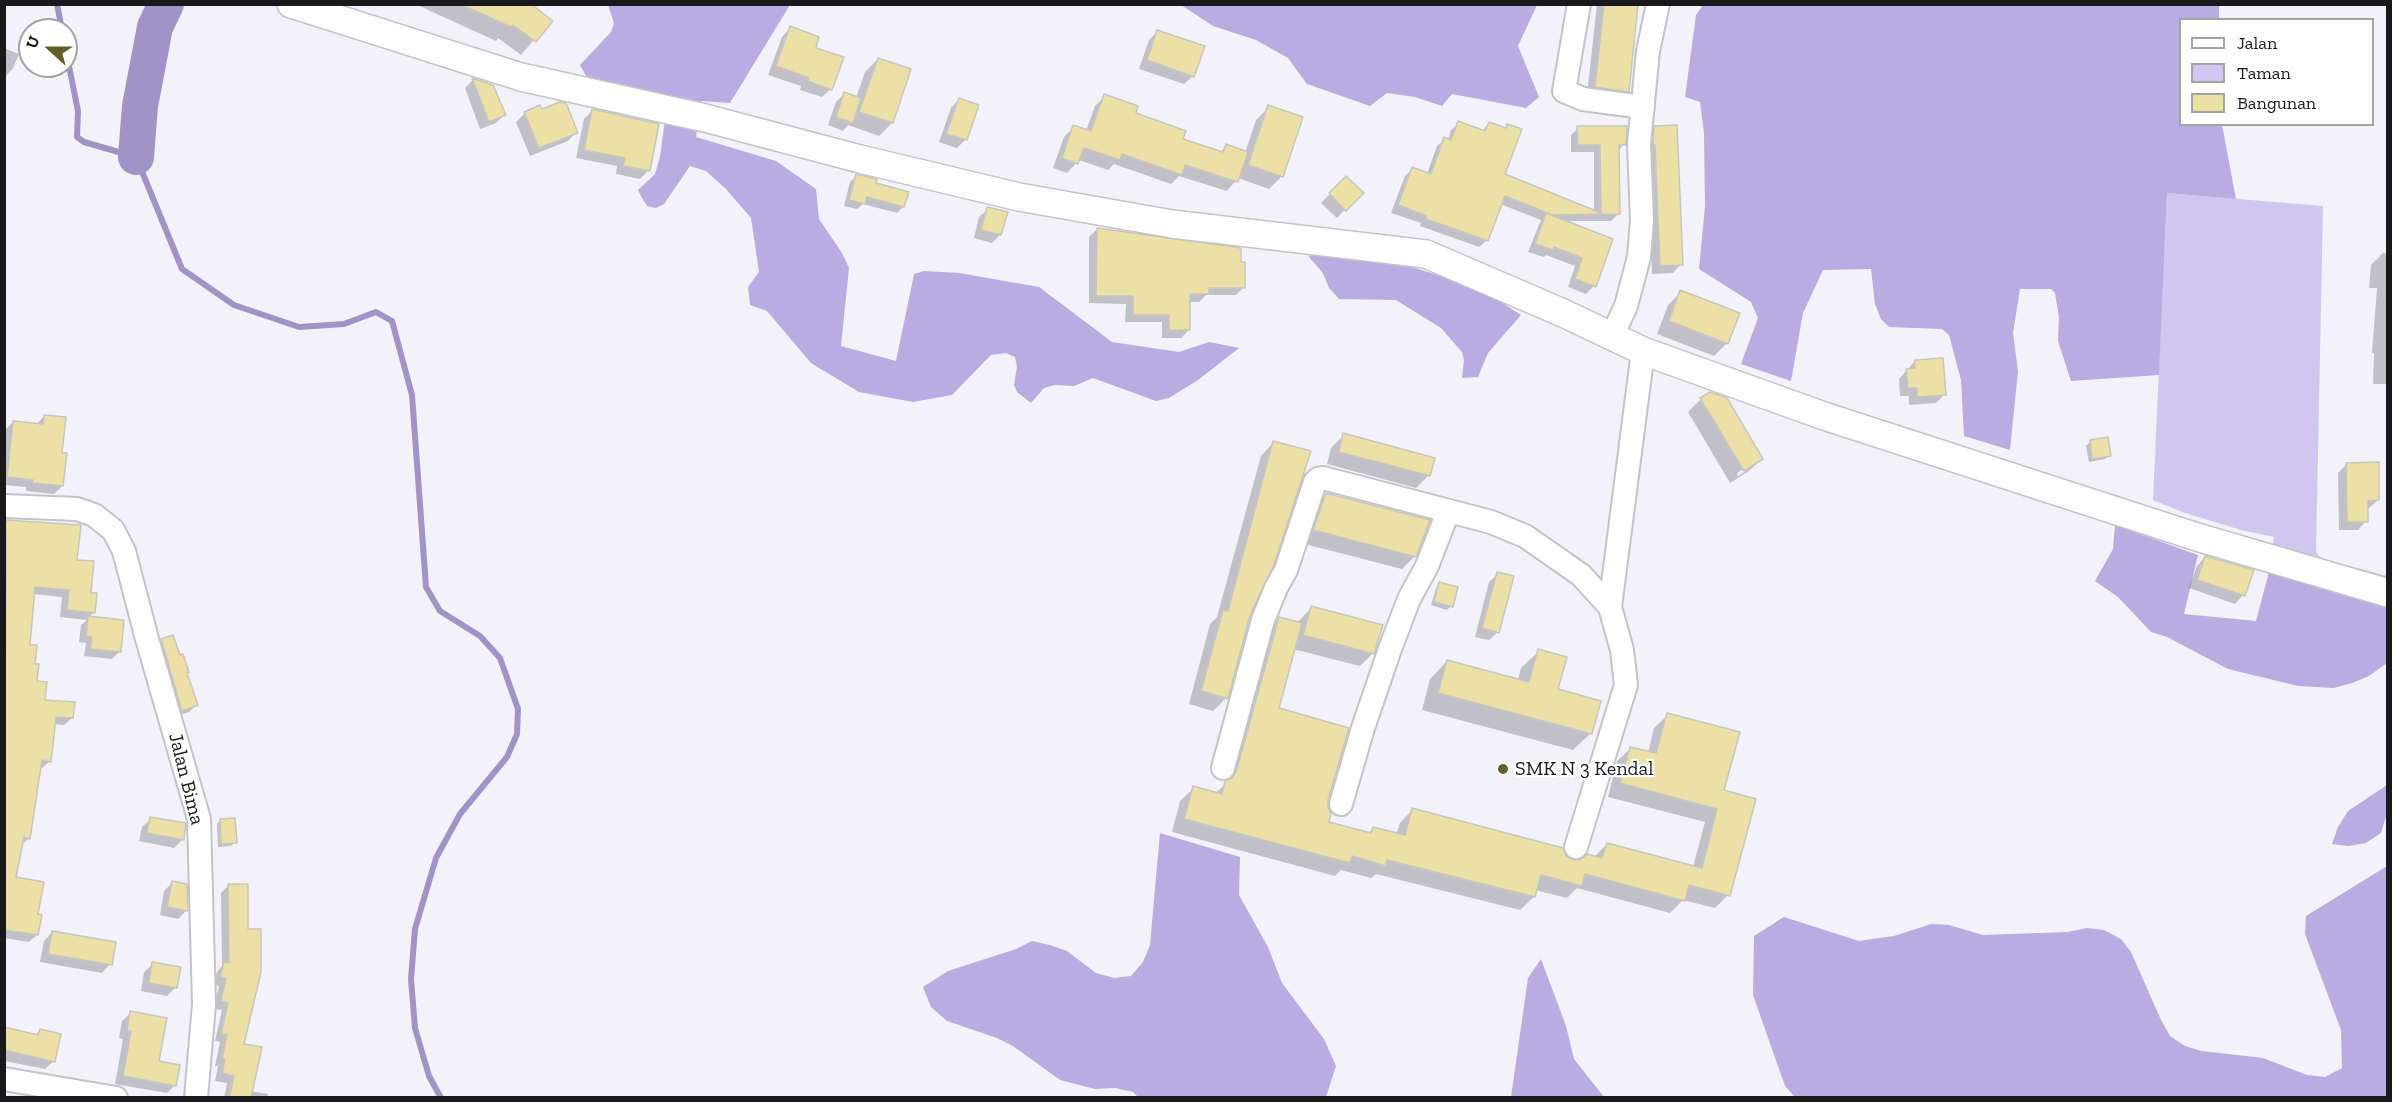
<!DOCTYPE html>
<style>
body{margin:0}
#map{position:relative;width:2392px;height:1102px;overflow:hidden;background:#f3f1f9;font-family:"Zilla Slab",serif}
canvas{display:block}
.frame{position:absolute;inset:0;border:6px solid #19181b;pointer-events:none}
.legend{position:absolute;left:2179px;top:18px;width:195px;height:108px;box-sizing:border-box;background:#fff;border:2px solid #a3a3a4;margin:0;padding:8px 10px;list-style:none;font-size:18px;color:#19181b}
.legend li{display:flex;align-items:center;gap:12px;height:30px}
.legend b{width:30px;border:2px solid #a3a3a4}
.north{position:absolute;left:18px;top:18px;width:60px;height:60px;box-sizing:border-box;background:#fff;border:2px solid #a3a3a4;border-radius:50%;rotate:291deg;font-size:16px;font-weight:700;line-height:24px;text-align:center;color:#19181b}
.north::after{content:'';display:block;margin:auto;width:21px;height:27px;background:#685e2b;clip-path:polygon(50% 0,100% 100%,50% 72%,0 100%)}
</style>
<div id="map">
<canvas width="2392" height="1102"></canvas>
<div class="frame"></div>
<ul class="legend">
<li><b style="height:8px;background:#fff"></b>Jalan</li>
<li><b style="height:16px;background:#d0c7f1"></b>Taman</li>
<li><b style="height:16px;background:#ebe0a6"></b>Bangunan</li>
</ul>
<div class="north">U</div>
</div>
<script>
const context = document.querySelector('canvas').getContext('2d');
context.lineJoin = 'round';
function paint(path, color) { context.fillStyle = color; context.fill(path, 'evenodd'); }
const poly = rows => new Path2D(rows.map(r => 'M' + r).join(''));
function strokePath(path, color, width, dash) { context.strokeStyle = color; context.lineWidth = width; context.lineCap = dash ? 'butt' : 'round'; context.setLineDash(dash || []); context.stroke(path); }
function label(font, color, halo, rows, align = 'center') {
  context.font = font + ' "Zilla Slab",serif'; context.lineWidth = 4.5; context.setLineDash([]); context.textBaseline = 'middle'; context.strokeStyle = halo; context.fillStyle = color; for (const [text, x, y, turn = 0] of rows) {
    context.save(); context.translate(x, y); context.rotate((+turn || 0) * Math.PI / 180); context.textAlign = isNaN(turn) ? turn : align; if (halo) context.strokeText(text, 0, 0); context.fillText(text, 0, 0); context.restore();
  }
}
paint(poly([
 [2167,193,2323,206,2316,552,2321,558,2387,576,2387,602,2269,572,2274,537,2241,530,2185,513,2153,500]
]), '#d0c7f1');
paint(poly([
 [608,5,790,5,730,103,701,101,696,137,776,161,816,189,819,219,842,253,849,268,841,346,896,361,914,274,924,271,959,273,1039,287,1112,342,1179,352,1209,342,1239,348,1198,380,1169,398,1156,401,1093,378,1074,386,1055,385,1044,388,1031,403,1017,392,1014,385,1017,367,1015,357,1006,353,991,355,952,395,913,402,859,392,811,363,767,311,750,305,748,287,759,272,751,218,726,189,706,171,690,166,664,204,656,208,647,206,642,198,638,190,655,174,660,157,668,98,593,81,586,76,580,65,611,32,614,23],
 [1181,5,1537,5,1518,46,1539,97,1526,108,1452,94,1442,106,1415,97,1387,93,1370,106,1307,84,1288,58,1256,40,1213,26],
 [1703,5,2219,5,2219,19,2180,20,2180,124,2222,125,2236,199,2167,193,2159,375,2071,381,2058,341,2059,317,2055,293,2051,289,2020,289,2013,333,2018,371,2010,450,1964,436,1961,380,1949,335,1942,329,1889,327,1881,319,1875,304,1871,269,1823,270,1803,313,1791,381,1741,364,1758,318,1751,302,1699,269,1705,206,1704,133,1700,102,1685,97,1696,15],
 [1319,245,1405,265,1480,288,1521,315,1488,353,1478,377,1462,378,1464,360,1462,352,1441,328,1396,300,1339,299,1329,288,1323,273,1309,257],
 [2115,525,2198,555,2184,614,2256,621,2269,572,2388,602,2387,663,2369,676,2352,683,2334,688,2298,686,2228,669,2167,637,2151,632,2118,597,2095,581,2113,549],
 [2387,785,2387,813,2381,833,2366,843,2349,846,2332,844,2338,827,2348,811],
 [1160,833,1240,857,1239,895,1268,947,1282,983,1324,1039,1336,1066,1326,1097,1139,1098,1133,1092,1115,1088,1095,1089,1060,1080,1013,1046,997,1038,947,1021,931,1007,923,987,948,971,1016,949,1032,941,1050,945,1067,951,1096,973,1114,978,1131,976,1143,962,1150,945],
 [2387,866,2387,1097,1795,1097,1785,1086,1753,995,1754,936,1784,917,1859,941,1894,936,1931,924,1949,925,1983,935,2068,932,2087,928,2104,930,2121,939,2131,952,2161,1020,2170,1036,2185,1046,2202,1051,2263,1058,2307,1075,2325,1077,2342,1068,2341,1030,2305,934,2306,916],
 [1541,959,1566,1026,1574,1059,1604,1097,1511,1097,1528,978]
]), '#b8ace1');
paint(poly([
 [415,4,522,4,550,21,521,55,498,38,496,41],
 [1597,4,1637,4,1628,91,1619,99,1587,95],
 [790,28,814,49,831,89,822,97,800,90,801,86,768,75,782,37],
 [1157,32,1193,76,1184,84,1139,69,1149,40],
 [4,48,19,54,13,68,5,77],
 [878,59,892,123,879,136,848,125,843,131,828,125,836,102,844,94,856,98,865,72],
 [473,80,504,115,496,123,480,129,465,88],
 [1105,96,1181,140,1220,153,1226,146,1245,153,1256,120,1269,107,1282,176,1269,189,1238,178,1227,191,1179,176,1171,184,1114,164,1108,170,1079,160,1067,173,1053,168,1064,137,1074,127,1086,131,1095,106],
 [959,99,977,106,965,140,957,148,939,142,951,108],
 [541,111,576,132,568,141,530,156,516,122,525,113],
 [592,111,649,170,640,179,616,174,617,166,576,158,584,119],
 [1459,123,1482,131,1489,124,1504,129,1508,125,1503,175,1594,212,1594,152,1571,152,1571,135,1578,128,1624,144,1618,151,1618,214,1611,221,1562,221,1611,240,1594,286,1586,294,1568,287,1575,266,1546,255,1544,257,1528,252,1541,220,1500,204,1487,240,1479,247,1420,226,1421,223,1391,213,1405,176,1412,169,1427,174,1437,146,1445,139,1448,140,1451,130],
 [1655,127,1681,264,1673,273,1652,274,1646,136],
 [856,176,874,184,903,207,897,213,863,204,857,209,844,206,850,182],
 [1346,178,1361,193,1337,218,1321,203],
 [988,209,1000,235,992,243,974,238,979,217],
 [1097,229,1244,287,1236,295,1206,295,1199,302,1189,302,1189,330,1181,338,1162,338,1162,322,1125,322,1126,304,1089,303,1089,237],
 [2383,253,2388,254,2387,384,2373,384,2374,353,2372,353,2377,288,2369,288,2371,265],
 [1681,292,1727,343,1714,356,1657,334,1668,305],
 [1915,361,1945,394,1936,403,1909,405,1909,396,1900,396,1899,379],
 [1701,399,1762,458,1749,471,1730,483,1688,412],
 [1749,466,1749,469,1738,476,1737,473],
 [44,416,60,454,62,486,54,494,26,491,26,487,4,485,5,430,13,422,36,425],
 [1344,435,1429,475,1416,488,1327,464,1331,448],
 [1274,442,1249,615,1226,698,1213,711,1189,704,1210,624,1217,617,1261,456],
 [2090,442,2109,455,2105,459,2089,462,2086,446],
 [2347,464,2378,500,2369,508,2366,508,2366,521,2358,530,2339,530,2338,473],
 [1326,494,1415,556,1402,569,1301,543,1313,507],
 [4,521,79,526,76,561,89,594,94,612,88,618,119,652,112,659,84,656,86,643,79,642,81,625,87,620,60,617,62,597,33,594,28,646,35,683,43,701,72,718,64,725,54,724,50,761,42,768,39,768,29,838,21,846,14,879,36,915,37,935,29,942,4,938],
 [2205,557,2243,595,2235,604,2189,588,2197,566],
 [1498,574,1498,632,1489,640,1475,637,1489,582],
 [1440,584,1451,606,1447,610,1431,605,1436,588],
 [1311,608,1373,653,1360,666,1293,649,1277,709,1327,800,1327,823,1368,834,1373,828,1396,835,1400,823,1413,809,1565,857,1572,861,1594,857,1607,844,1693,867,1705,822,1608,797,1617,761,1631,748,1648,753,1654,728,1668,715,1723,791,1728,895,1715,908,1683,900,1670,913,1577,888,1567,898,1535,890,1534,897,1520,910,1376,874,1371,878,1341,870,1335,876,1172,832,1180,801,1194,788,1215,794,1224,785,1266,632,1279,618,1297,623],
 [162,640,185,674,196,705,189,712,174,717,154,648],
 [1539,651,1556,690,1591,733,1573,750,1422,710,1430,679,1447,661,1518,680,1521,668],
 [151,819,183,839,174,848,139,841,142,827],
 [221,820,235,842,231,846,218,847,217,824],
 [172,883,186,911,178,919,160,915,164,891],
 [228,886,243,1045,251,1091,268,1094,267,1098,224,1098,227,1083,215,1081,218,1066,215,1066,220,1042,215,1041,222,1010,214,1009,219,986,214,985,217,972,222,966,221,893],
 [52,932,110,964,102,973,40,962,44,941],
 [153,964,176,987,167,996,141,991,144,972],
 [131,1013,157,1062,175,1085,167,1093,115,1084,123,1039,119,1038,122,1021],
 [4,1029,35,1036,40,1030,54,1061,45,1069,4,1061]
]), '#0003');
strokePath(poly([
 [57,4,62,30],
 [66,51,78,111,77,137,84,142,136,157,182,269,234,305,299,327,344,324,376,312,392,321,412,395,426,587,440,611,480,636,500,658,518,709,517,734,507,757,460,814,436,858,415,929,411,979,415,1028,429,1076,441,1098]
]), '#a094c7', 6);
strokePath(poly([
 [136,157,140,106,155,27,166,4]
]), '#a094c7', 36);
const building = poly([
 [460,4,531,4,553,21,536,42,513,25,511,27,460,4],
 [1604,4,1638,4,1629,92,1595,87,1604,4],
 [790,26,819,37,816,48,844,57,832,90,808,81,809,78,776,66,790,26],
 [1157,30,1205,46,1194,77,1147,60,1157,30],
 [878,58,911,69,893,123,859,112,878,58],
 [472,78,493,85,506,115,489,122,472,78],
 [844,92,861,98,853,123,836,117,844,92],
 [1104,94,1138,106,1136,113,1186,131,1183,139,1223,152,1226,144,1248,152,1238,182,1185,165,1182,175,1122,154,1120,160,1084,148,1078,164,1062,158,1073,125,1091,131,1104,94],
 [959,98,979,105,967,140,946,134,959,98],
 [560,102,566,103,578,133,539,148,524,112,540,105,542,109,560,102],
 [1268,105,1303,117,1283,177,1248,165,1268,105],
 [592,109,659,124,650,171,623,166,625,158,584,150,592,109],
 [1458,121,1485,131,1489,122,1506,128,1507,124,1522,129,1505,174,1601,213,1600,145,1578,145,1577,126,1627,126,1626,145,1619,145,1620,214,1552,215,1505,196,1488,241,1426,219,1427,216,1398,205,1412,167,1431,174,1444,137,1451,140,1458,121],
 [1677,125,1683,265,1660,266,1655,145,1653,144,1654,126,1677,125],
 [856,174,877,179,876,183,909,192,904,207,867,197,865,204,849,200,856,174],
 [1346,176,1364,193,1346,211,1329,193,1346,176],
 [987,207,1008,212,1001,235,981,230,987,207],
 [1546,213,1613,239,1596,287,1575,279,1582,258,1554,247,1553,250,1535,244,1546,213],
 [1097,228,1241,248,1241,262,1245,262,1245,288,1209,288,1209,294,1190,294,1190,330,1169,330,1169,315,1133,315,1133,296,1096,296,1097,228],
 [1680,290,1740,313,1728,344,1669,321,1680,290],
 [1943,358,1946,395,1917,397,1917,388,1908,388,1906,369,1915,368,1915,360,1943,358],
 [1710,392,1727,398,1763,459,1744,471,1700,398,1710,392],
 [44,415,66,417,62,453,67,453,63,486,33,483,33,480,7,477,13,421,43,424,44,415],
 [1343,433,1435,458,1430,476,1339,452,1343,433],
 [2108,437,2111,456,2092,459,2090,440,2108,437],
 [1273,441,1311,451,1274,565,1250,615,1228,699,1201,691,1223,610,1228,611,1273,441],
 [2379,462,2379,500,2368,501,2368,522,2347,522,2346,463,2379,462],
 [1326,493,1430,520,1416,557,1313,530,1326,493],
 [6,520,81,525,77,560,94,561,91,593,97,593,95,613,67,610,69,590,35,587,30,645,37,645,35,664,39,664,37,681,47,682,45,700,75,702,73,718,56,717,51,762,42,760,30,839,24,837,16,877,44,882,38,914,42,915,38,935,4,930,6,520],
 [2205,556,2254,570,2245,596,2197,580,2205,556],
 [1497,572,1514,576,1499,633,1482,628,1497,572],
 [1439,582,1458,587,1453,607,1434,602,1439,582],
 [1311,606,1383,625,1374,654,1303,635,1311,606],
 [88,616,124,620,121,652,90,649,92,637,86,636,88,616],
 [1279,617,1302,623,1279,708,1349,728,1328,800,1328,808,1331,813,1329,822,1371,833,1373,827,1405,835,1412,808,1563,848,1566,856,1573,860,1580,860,1587,854,1602,858,1607,843,1702,868,1717,809,1620,783,1630,747,1656,753,1667,713,1740,732,1724,790,1756,799,1730,896,1689,885,1685,901,1585,874,1582,886,1541,875,1535,897,1387,860,1386,866,1352,856,1350,863,1184,819,1193,786,1222,794,1225,781,1232,778,1236,772,1279,617],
 [173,635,180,655,183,654,189,672,187,673,198,705,182,711,161,639,173,635],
 [1538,649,1567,657,1558,689,1601,701,1592,734,1438,693,1447,660,1529,682,1538,649],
 [150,817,186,823,184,840,147,833,150,817],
 [235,818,237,843,221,844,220,819,235,818],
 [172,881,187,884,188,911,167,907,172,881],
 [228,884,248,884,248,929,261,929,261,972,244,1044,262,1047,251,1098,229,1098,234,1076,222,1073,225,1059,222,1058,227,1035,221,1034,228,1003,221,1001,226,979,220,977,224,962,229,963,228,884],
 [52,931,116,942,112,965,48,954,52,931],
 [152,962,181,967,177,988,149,983,152,962],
 [130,1011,167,1018,159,1061,180,1065,176,1086,123,1076,131,1031,127,1030,130,1011],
 [4,1027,38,1035,40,1029,61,1034,55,1062,4,1050,4,1027]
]);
paint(building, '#ebe0a6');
strokePath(building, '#c7c6be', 1.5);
const minor = poly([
 [1579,4,1564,91,1583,99,1643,107],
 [1612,336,1626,306,1639,257,1642,220,1639,144,1648,51,1658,4],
 [4,506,77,509,94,515,113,530,124,551,147,639,199,819,204,1004,196,1098],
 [1223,768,1263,620,1276,588,1286,570,1315,482,1318,479,1323,478,1491,522,1525,536,1581,575,1610,607],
 [1341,804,1363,728,1390,649,1409,599,1427,566,1448,512],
 [1576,847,1626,685,1622,650,1610,607,1643,351],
 [4,1079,116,1098]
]);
const major = poly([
 [291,4,521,77,705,118,860,159,1019,197,1172,224,1426,254,1563,313,1643,351,1824,416,2197,537,2388,593]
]);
strokePath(minor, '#c4c3ca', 26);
strokePath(major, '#c4c3ca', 30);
strokePath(minor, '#fff', 22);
strokePath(major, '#fff', 27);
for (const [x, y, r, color] of [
 [1503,769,6,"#685e2b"]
]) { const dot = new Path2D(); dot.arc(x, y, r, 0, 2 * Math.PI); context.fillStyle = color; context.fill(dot); strokePath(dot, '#fff', 2); }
label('20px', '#19181b', '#fff', [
 ["SMK N 3 Kendal",1515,769]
], 'left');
label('20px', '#19181b', '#fff', [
 ["Jalan Bima",186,779,76]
]);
</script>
